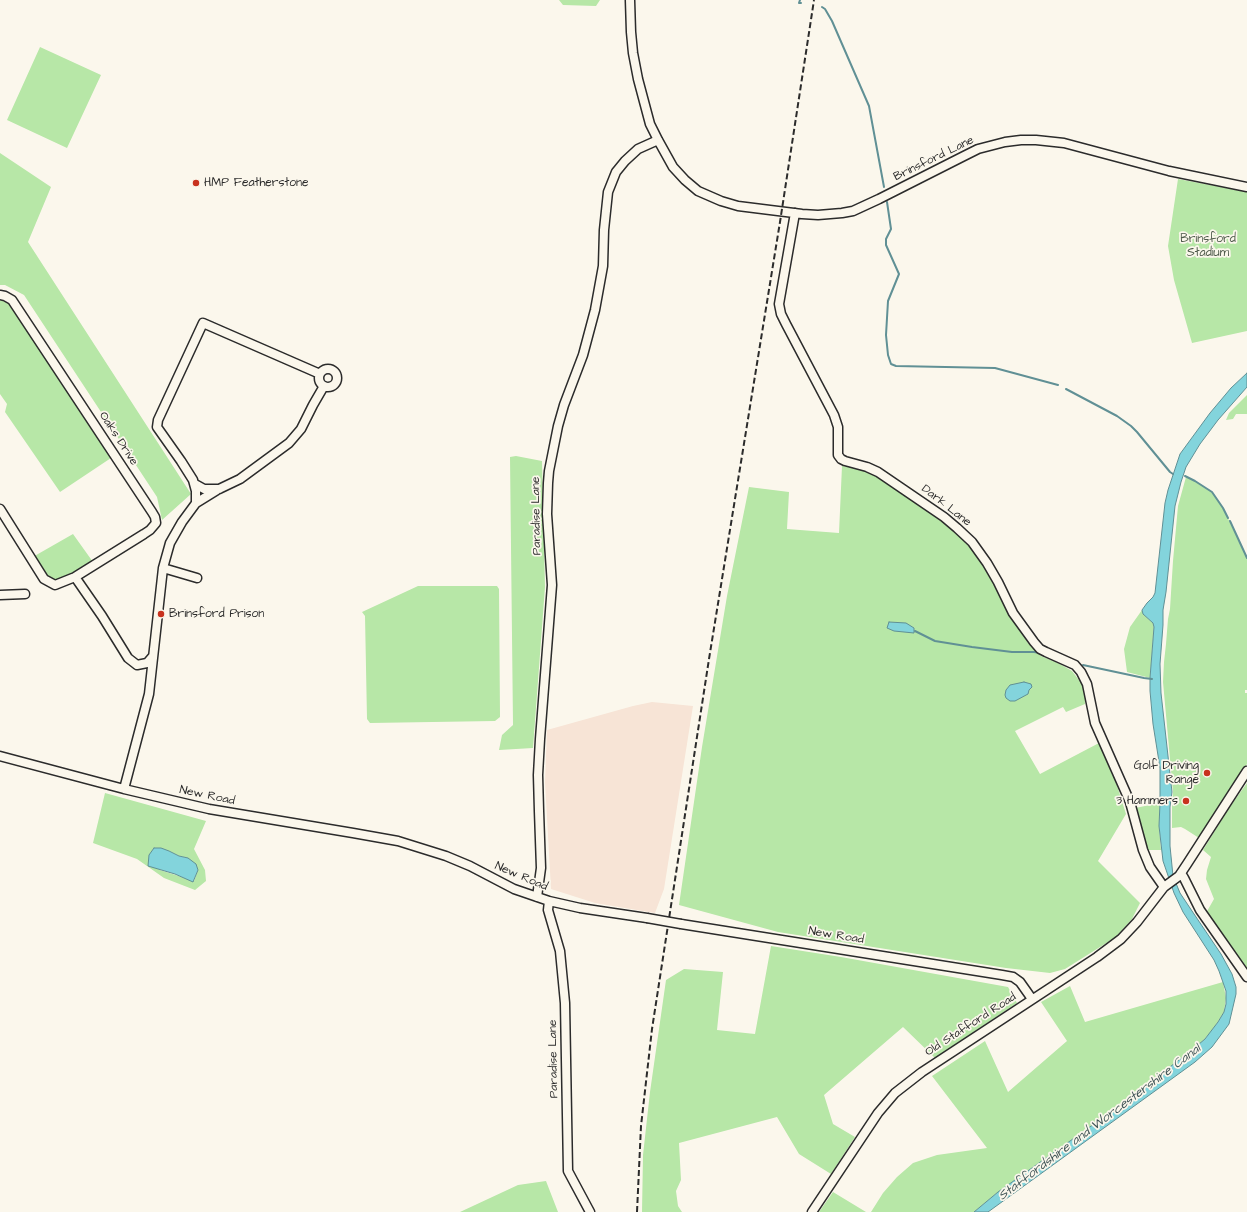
<!DOCTYPE html>
<style>
body{margin:0}
canvas{display:block;background:#fbf7ec}
</style>
<canvas width="1247" height="1212"></canvas>
<script>
const context = document.querySelector('canvas').getContext('2d');
context.lineJoin = 'round';
function paint(path, color) { context.fillStyle = color; context.fill(path, 'evenodd'); }
const poly = rows => new Path2D(rows.map(r => 'M' + r).join(''));
function strokePath(path, color, width, dash) { context.strokeStyle = color; context.lineWidth = width; context.lineCap = dash ? 'butt' : 'round'; context.setLineDash(dash || []); context.stroke(path); }
function label(font, color, halo, rows, align = 'center') {
  context.font = font + ' "Architects Daughter",sans-serif'; context.lineWidth = 3.5; context.setLineDash([]); context.textBaseline = 'middle'; context.strokeStyle = halo; context.fillStyle = color; for (const [text, x, y, turn = 0] of rows) {
    context.save(); context.translate(x, y); context.rotate((+turn || 0) * Math.PI / 180); context.textAlign = isNaN(turn) ? turn : align; if (halo) context.strokeText(text, 0, 0); context.fillText(text, 0, 0); context.restore();
  }
}
paint(poly([
 [652,702,693,706,664,889,655,913,595,903,551,889,545,782,547,730,633,706]
]), '#f7e4d6');
paint(poly([
 [559,0,600,0,596,6,563,5],
 [40,47,101,75,67,148,7,120],
 [0,153,51,187,28,242,191,494,162,520,157,497,24,295,5,285,0,285],
 [1178,179,1247,192,1247,331,1192,343,1174,280,1168,246],
 [0,299,9,302,111,458,60,492,5,412,7,404,0,394],
 [1247,395,1247,414,1236,414,1233,419,1226,420,1229,413],
 [516,456,542,461,545,587,533,748,499,750,502,735,513,725,510,457],
 [842,466,865,469,885,480,929,510,962,538,982,563,1028,643,1041,656,1058,663,1072,671,1082,684,1085,692,1085,704,1066,712,1063,707,1015,731,1040,774,1099,743,1113,773,1126,814,1098,861,1140,903,1132,919,1116,937,1065,969,1050,973,1006,968,778,932,679,905,702,747,727,596,749,487,789,492,787,529,839,533],
 [1186,477,1195,481,1212,492,1223,508,1247,558,1247,690,1245,690,1245,693,1247,693,1247,764,1214,813,1199,838,1185,829,1181,827,1172,828,1172,807,1173,792,1163,682,1164,662,1166,644,1168,619,1170,609,1173,561,1178,506],
 [73,534,93,562,55,585,44,579,31,558],
 [418,586,497,586,499,589,500,717,495,721,370,723,367,719,365,616,362,612],
 [1142,610,1143,614,1153,623,1154,627,1150,678,1127,672,1124,649,1130,627],
 [1247,783,1247,968,1206,913,1214,899,1206,879,1207,870,1211,857,1203,850,1229,808],
 [105,793,206,821,194,849,205,870,206,881,195,890,164,878,137,859,93,843],
 [169,851,179,856,188,858,198,870,194,881,160,870],
 [1160,803,1159,826,1161,850,1145,850,1135,808],
 [771,946,841,957,1008,987,1017,1003,935,1058,903,1027,824,1095,833,1124,855,1137,831,1174,799,1154,777,1117,679,1143,681,1180,676,1191,678,1206,682,1212,642,1212,643,1155,650,1092,666,980,684,969,723,972,717,1030,755,1034],
 [1223,982,1226,998,1224,1012,1212,1031,1200,1044,1111,1112,998,1192,974,1212,871,1212,883,1193,897,1177,913,1163,937,1155,987,1148,932,1076,985,1041,1008,1092,1067,1041,1041,1002,1070,986,1085,1022],
 [546,1181,558,1212,460,1212,518,1185],
 [833,1192,866,1212,819,1212]
]), '#b7e7a7');
const water = poly([
 [1247,373,1247,387,1218,420,1200,444,1186,467,1181,482,1175,506,1166,592,1163,610,1163,625,1160,664,1161,693,1172,792,1170,807,1170,846,1173,876,1180,893,1192,911,1221,954,1232,974,1236,987,1236,994,1229,1024,1212,1047,1195,1062,988,1212,974,1212,998,1192,1111,1112,1192,1050,1205,1039,1218,1022,1224,1012,1226,1004,1226,991,1219,971,1214,960,1183,912,1174,893,1163,861,1159,826,1160,803,1160,768,1153,724,1150,691,1150,678,1154,627,1153,623,1143,614,1142,610,1147,603,1153,597,1155,593,1165,503,1168,490,1180,454,1210,413,1231,388,1247,373],
 [889,622,906,623,914,628,914,633,894,631,887,628,889,622],
 [1024,682,1031,684,1032,687,1029,690,1028,694,1015,701,1010,701,1006,698,1005,695,1006,690,1010,685,1024,682],
 [154,848,161,848,169,851,179,856,188,858,196,864,198,870,193,882,175,874,148,866,149,855,154,848]
]);
paint(water, '#83d4dc');
strokePath(water, '#609095', 1);
strokePath(poly([
 [800,0,799,3,801,3],
 [822,7,825,9,832,21,869,106,884,187],
 [887,202,891,229,886,239,886,245,899,274,888,301,886,335,888,355,891,364,896,366,995,368,1058,385],
 [1066,389,1117,416,1131,426,1137,432,1170,472,1173,474],
 [1185,476,1195,481,1212,492,1223,508,1228,518],
 [1230,521,1247,558],
 [915,631,935,641,972,647,1012,652,1034,652,1040,653],
 [1083,665,1144,678,1152,679]
]), '#609095', 2);
const minor = poly([
 [630,0,631,32,633,53,638,79,650,124,658,140,673,167,685,180,698,191,721,201,738,206,802,214,818,215,842,213,853,211,879,199,964,156,978,149,1005,142,1021,140,1036,140,1064,143,1169,171,1247,187],
 [795,213,779,304,781,314,786,324,834,415,838,427,838,455,841,459,845,461,867,467,878,472,944,517,957,528,972,542,987,563,998,582,1013,613,1034,642,1040,649,1046,652,1075,665,1081,672,1087,684,1095,723,1130,802,1143,850,1150,867,1164,887],
 [0,295,5,296,12,300,152,512,155,517,156,523,150,530,144,534,75,577,55,585,44,579,0,509],
 '319 378a9 9 0 1 1 18 0a9 9 0 1 1-18 0Z',
 [195,484,204,489,219,489],
 [196,503,196,491,193,480,181,461,157,427,158,420,203,323,320,374],
 [163,568,197,578],
 [75,577,102,616,128,658,137,665,147,663,153,656],
 [0,595,25,594],
 [0,756,124,789,209,809,353,833,398,841,446,856,470,866,514,889,549,901,580,908,647,918],
 [124,789,149,694,163,568,170,543,182,522,196,503,217,490,240,479,289,443,301,429,313,405,324,386],
 [1181,873,1184,878,1200,910,1247,977],
 [537,897,541,868,539,811,538,775,540,739,552,585,547,514,548,483,549,471,558,426,564,405,583,355,595,310,603,266,604,230,608,192,616,172,625,161,638,149,658,140],
 [549,901,548,910,560,951,565,1003,568,1171,590,1212],
 [681,924,1002,975,1013,977,1020,982,1032,999],
 [812,1212,878,1113,895,1093,922,1072,1097,957,1121,939,1137,922,1164,887,1179,876,1187,864,1247,771]
]);
strokePath(minor, '#2b2b2b', 11);
strokePath(minor, '#fbf7ec', 8);
strokePath(poly([
 [637,1212,641,1126,652,1029,709,659,780,222,814,0]
]), '#2b2b2b', 2, [6, 3]);
const minorBridge = poly([
 [647,918,681,924]
]);
strokePath(minorBridge, '#2b2b2b', 11, []);
strokePath(minorBridge, '#fbf7ec', 8);
for (const [x, y, r, color] of [
 [196,183,4,"#c8321e"],
 [161,614,4,"#c8321e"],
 [1207,773,4,"#c8321e"],
 [1186,801,4,"#c8321e"]
]) { const dot = new Path2D(); dot.arc(x, y, r, 0, 2 * Math.PI); context.fillStyle = color; context.fill(dot); strokePath(dot, '#fbf7ec', 1.5); }
label('12px', '#2b2b2b', '#fbf7ec', [
 ["Brinsford Lane",934,159,-26],
 ["Oaks Drive",118,439,57],
 ["Dark Lane",946,506,38],
 ["Paradise Lane",537,516,-91],
 ["New Road",207,796,12],
 ["New Road",521,877,23],
 ["New Road",836,936,9],
 ["Old Stafford Road",971,1025,-33],
 ["Paradise Lane",554,1059,-91]
]);
label('12px', '#2b2b2b', '#fbf7ec', [
 ["HMP Featherstone",204,183],
 ["Brinsford Prison",169,614],
 ["Golf Driving",1199,766,"right"],
 ["Range",1199,780,"right"],
 ["3 Hammers",1178,801,"right"]
], 'left');
label('12px', '#4e5a4a', '#fbf7ec', [
 ["Brinsford",1208,239],
 ["Stadium",1208,253]
]);
label('italic 13px', '#415557', '#fbf7ec', [
 ["Staffordshire and Worcestershire Canal",1100,1123,-37]
]);
</script>
